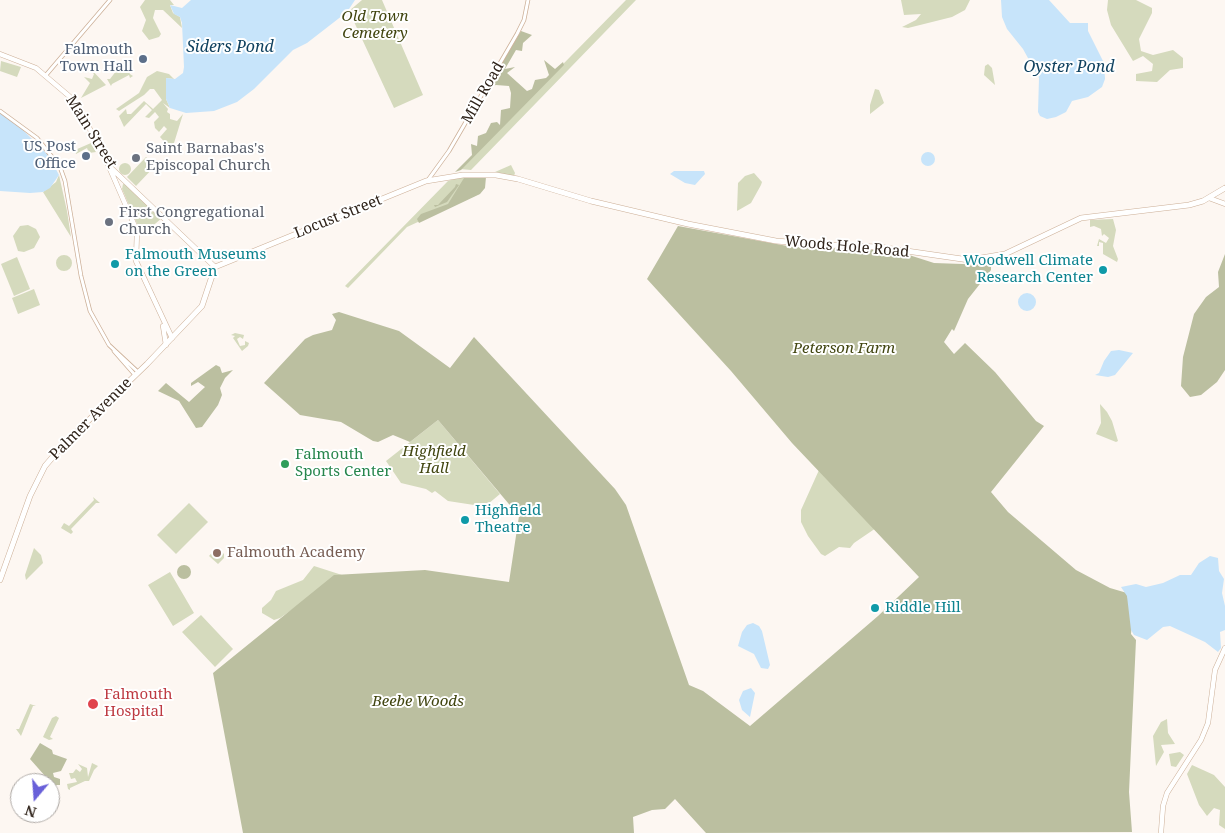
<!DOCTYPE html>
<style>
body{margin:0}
#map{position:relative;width:1225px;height:833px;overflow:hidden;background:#fdf7f2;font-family:"Noto Serif",serif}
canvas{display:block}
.north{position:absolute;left:10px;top:773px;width:50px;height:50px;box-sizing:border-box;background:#fff;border:1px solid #aca7a3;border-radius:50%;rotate:198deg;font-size:14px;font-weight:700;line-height:20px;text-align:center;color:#2f231a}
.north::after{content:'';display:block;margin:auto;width:18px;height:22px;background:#6960d9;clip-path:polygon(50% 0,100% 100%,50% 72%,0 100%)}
</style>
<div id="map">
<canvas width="1225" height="833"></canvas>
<div class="north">N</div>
</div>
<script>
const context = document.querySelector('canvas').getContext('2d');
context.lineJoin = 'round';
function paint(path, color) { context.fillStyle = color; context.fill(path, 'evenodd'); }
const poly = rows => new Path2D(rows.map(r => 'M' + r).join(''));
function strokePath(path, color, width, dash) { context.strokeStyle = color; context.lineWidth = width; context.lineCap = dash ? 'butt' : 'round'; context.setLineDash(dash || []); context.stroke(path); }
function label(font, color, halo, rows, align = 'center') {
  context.font = font + ' "Noto Serif",serif'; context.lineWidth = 4; context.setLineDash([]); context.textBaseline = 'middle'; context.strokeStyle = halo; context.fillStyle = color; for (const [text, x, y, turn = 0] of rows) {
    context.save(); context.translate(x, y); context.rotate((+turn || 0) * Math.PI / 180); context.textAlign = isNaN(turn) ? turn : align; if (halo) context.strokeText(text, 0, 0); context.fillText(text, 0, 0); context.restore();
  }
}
paint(poly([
 [145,0,170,0,174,5,170,5,173,13,180,17,182,28,163,10,155,10,153,18,161,34,159,37,149,40,142,31,146,20,140,7],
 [362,0,382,0,423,95,394,108,349,11],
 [626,0,636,0,471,170,460,169],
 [901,0,970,0,965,10,952,17,908,28,902,27,916,20,921,14,904,15],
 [1108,0,1136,0,1152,8,1152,13,1139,39,1141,51,1153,55,1173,50,1183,58,1183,68,1170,70,1157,82,1136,81,1136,74,1152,71,1153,64,1143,56,1133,61,1111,25,1107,10],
 [1,61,21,67,17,77,0,71],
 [123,62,130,74,133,76,130,78,129,75,112,84,111,86,107,79,110,79],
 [988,64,992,68,995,85,984,75,985,66],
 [90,68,106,85,81,98,90,83,84,77,92,79,94,74,89,69],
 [157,71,169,74,174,79,166,78,166,99,170,108,163,103,168,109,167,112,170,114,170,119,177,121,183,114,174,143,169,147,160,137,167,129,164,126,159,132,155,128,154,122,159,117,155,112,149,118,145,117,152,110,146,104,124,127,119,116,126,109,127,114,131,114,144,101,153,109,162,100,154,89,150,89,144,95,119,111,116,109,139,93,147,77],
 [875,89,879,90,884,103,870,114,870,105],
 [91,143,96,152,89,153,87,148,76,154,75,150],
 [146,157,155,166,136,186,127,177],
 '119 169a6 6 0 1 1 12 0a6 6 0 1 1-12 0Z',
 [511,165,515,173,514,176,495,172],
 [754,173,762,182,761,185,751,203,737,211,738,183,745,176],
 [59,175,67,211,71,237,43,192,56,182],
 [457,178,472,178,479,194,407,227,348,288,345,286,448,181],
 [123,184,128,185,162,218,143,234,141,233,122,189],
 [1113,219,1116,230,1113,246,1118,259,1117,262,1103,254,1103,243,1099,242,1099,246,1097,246,1099,239,1106,243,1109,238,1104,234,1102,236,1101,229,1094,226,1090,227,1090,220],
 [28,225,36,229,40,237,34,248,24,252,18,251,13,236,20,226],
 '56 263a8 8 0 1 1 16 0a8 8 0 1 1-16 0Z',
 [17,257,30,289,14,296,1,264],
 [34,289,40,305,18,314,12,298],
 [235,333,244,335,243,339,240,337,237,339,240,346,245,345,245,341,249,343,248,346,242,351,233,338,235,336,231,335],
 [1100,404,1107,412,1112,421,1118,441,1116,442,1096,434,1101,423],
 [438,420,500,494,476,514,477,511,474,505,448,501,435,491,432,493,426,489,401,483,386,461],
 [819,470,876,528,854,543,850,548,839,547,825,556,821,554,808,536,801,522,801,510],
 [93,497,100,503,96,503,71,529,73,532,71,534,61,528,64,523,69,526,94,500],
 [189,503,208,522,176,554,157,535],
 [217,547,224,554,224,558,218,564,209,556],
 [34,548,41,555,43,563,26,580,25,575],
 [314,566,342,575,280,618,274,620,262,613,262,608,271,600,276,591,303,580],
 [170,572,194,613,173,626,148,585],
 [201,615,233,649,215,667,182,632],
 [30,704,36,706,33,706,21,736,16,729,19,729],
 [56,716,59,718,50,737,53,739,49,740,43,737,52,718],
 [1167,719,1168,733,1175,744,1161,745,1164,752,1156,766,1153,736,1161,722],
 [1180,752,1184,755,1176,767,1171,766,1169,754],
 [92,763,98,766,94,770,89,781,85,781,70,788,70,790,68,789,67,784,77,782,75,778,71,779,69,773,73,773,76,769,80,772,82,769,78,764,87,768,88,777],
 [1192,765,1214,775,1225,787,1225,829,1219,825,1220,810,1214,808,1207,816,1199,805,1187,774]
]), '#d5dabd');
paint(poly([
 [521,31,532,35,523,43,522,51,516,50,505,69,515,67,507,73,527,91,532,89,535,80,546,78,549,75,544,60,555,69,563,62,564,65,461,170,455,172,472,155,471,144,477,146,478,136,486,133,491,123,497,122,500,125,501,110,510,108,511,93,509,86,496,85,488,87],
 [464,178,486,177,485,188,480,194,419,223,417,219,421,214,448,204],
 [456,184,459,185,447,202,435,207,434,205,438,205,455,187],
 [678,226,793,247,878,250,909,255,934,263,991,265,991,270,968,299,954,331,952,329,944,342,954,354,965,343,995,372,1036,421,1044,426,991,492,1008,512,1076,570,1110,588,1127,593,1132,622,1131,634,1136,640,1129,792,1132,832,706,833,675,799,665,809,652,810,633,817,634,833,243,833,213,673,334,575,425,570,509,582,519,516,438,420,410,442,393,435,378,442,373,441,341,422,300,415,264,383,305,339,313,335,332,330,336,320,332,314,339,312,399,331,450,368,474,337,615,489,626,505,689,685,703,691,750,726,878,616,919,577,792,443,731,371,647,279],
 [1225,254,1225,370,1217,382,1201,395,1190,397,1181,386,1183,357,1194,314,1206,297,1219,287,1218,272],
 [216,365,220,367,222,373,233,370,225,378,220,388,222,395,218,405,202,427,196,428,179,401,158,391,166,383,189,402,205,387,198,382,191,386,191,383],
 '177 572a7 7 0 1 1 14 0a7 7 0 1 1-14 0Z',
 [40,743,52,750,53,754,67,759,61,771,53,773,54,777,60,779,60,785,53,785,30,759]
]), '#bbbfa0');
paint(poly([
 [191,0,355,0,347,12,307,43,293,50,254,89,237,102,214,111,186,113,170,108,166,99,166,78,175,79,183,73,184,67,182,23,180,17,174,14,170,5,182,8],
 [1001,0,1049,0,1070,23,1088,23,1088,31,1104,63,1105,79,1102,87,1088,97,1072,101,1066,112,1056,117,1047,119,1040,116,1038,112,1039,78,1023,49,1007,29,1002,17],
 [0,113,19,126,49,156,59,175,50,188,43,192,30,193,0,191],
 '921 159a7 7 0 1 1 14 0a7 7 0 1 1-14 0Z',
 [674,171,704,171,705,174,695,185,685,183,670,174],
 '1018 302a9 9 0 1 1 18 0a9 9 0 1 1-18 0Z',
 [1119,350,1133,353,1115,375,1108,377,1095,375,1099,373,1104,361,1111,351],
 [1210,556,1218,558,1219,571,1224,579,1222,593,1225,606,1225,630,1220,632,1221,648,1218,652,1205,642,1170,626,1163,627,1147,640,1134,635,1131,630,1127,596,1121,587,1136,584,1146,587,1163,583,1180,575,1191,575,1199,563],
 [753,623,759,626,762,631,770,665,768,669,761,668,754,654,738,646,742,632,747,625],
 [751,688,755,693,750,717,742,710,739,700,743,691]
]), '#c7e4fa');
const minor = poly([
 [46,75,110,0],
 [0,111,37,138,60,167,65,181,81,276,90,311,109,345,138,372],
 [428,180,449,151,517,34,524,20,528,0],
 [114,351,135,375]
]);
const major = poly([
 [0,54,36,68,69,96,80,110,109,166,215,267],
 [110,169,137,231,136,261,172,338],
 [1209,198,1225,204],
 [163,326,166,345],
 [1161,833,1163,806,1167,793,1201,740,1208,723,1215,670,1225,648]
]);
const highway = poly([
 [0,580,30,496,45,466,64,444,147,364,202,306,215,267,426,181,463,175,496,175,518,179,591,201,688,224,776,241,825,245,879,247,969,260,1005,254,1081,218,1189,205,1203,201,1225,188]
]);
strokePath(minor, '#ccaf97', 4.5);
strokePath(major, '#ccaf97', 5.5);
strokePath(highway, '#ccaf97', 6);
strokePath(minor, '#fff', 3);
strokePath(major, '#fff', 4.5);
strokePath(highway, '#fff', 5);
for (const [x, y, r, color] of [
 [143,59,5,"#5c6f8a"],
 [86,156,5,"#5c6f8a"],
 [136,158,5,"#6b7280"],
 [109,222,5,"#6b7280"],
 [115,264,5,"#0f9aa8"],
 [1103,270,5,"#0f9aa8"],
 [285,464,5,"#2e9e5b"],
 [465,520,5,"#0f9aa8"],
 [217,553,5,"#8d6e63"],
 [875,608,5,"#0f9aa8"],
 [93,704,6,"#e0444e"]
]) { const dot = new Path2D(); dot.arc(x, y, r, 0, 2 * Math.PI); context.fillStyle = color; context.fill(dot); strokePath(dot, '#fff', 2); }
label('italic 15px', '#414510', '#fff', [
 ["Old Town",375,17],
 ["Cemetery",375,34],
 ["Peterson Farm",844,349],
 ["Highfield",434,452],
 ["Hall",434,469],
 ["Beebe Woods",418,702]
]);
label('15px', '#4e5e75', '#fff', [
 ["Falmouth",133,50],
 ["Town Hall",133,67],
 ["US Post",76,147],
 ["Office",76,164]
], 'right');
label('15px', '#2f231a', '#fff', [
 ["Mill Road",483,93,-60],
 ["Main Street",91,132,58],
 ["Locust Street",338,217,-22],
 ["Woods Hole Road",847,247,5],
 ["Palmer Avenue",91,419,-45]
]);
label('15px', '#5b616d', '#fff', [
 ["Saint Barnabas's",146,149],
 ["Episcopal Church",146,166],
 ["First Congregational",119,213],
 ["Church",119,230]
], 'left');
label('15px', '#0d838f', '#fff', [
 ["Falmouth Museums",125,255],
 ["on the Green",125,272],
 ["Woodwell Climate",1093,261,"right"],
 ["Research Center",1093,278,"right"],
 ["Highfield",475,511],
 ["Theatre",475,528],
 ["Riddle Hill",885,608]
], 'left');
label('15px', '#27864d', '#fff', [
 ["Falmouth",295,455],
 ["Sports Center",295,472]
], 'left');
label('15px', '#785e54', '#fff', [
 ["Falmouth Academy",227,553]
], 'left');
label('15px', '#be3a42', '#fff', [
 ["Falmouth",104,695],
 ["Hospital",104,712]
], 'left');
label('italic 16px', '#0f415f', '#fff', [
 ["Siders Pond",230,47],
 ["Oyster Pond",1069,67]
]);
</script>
